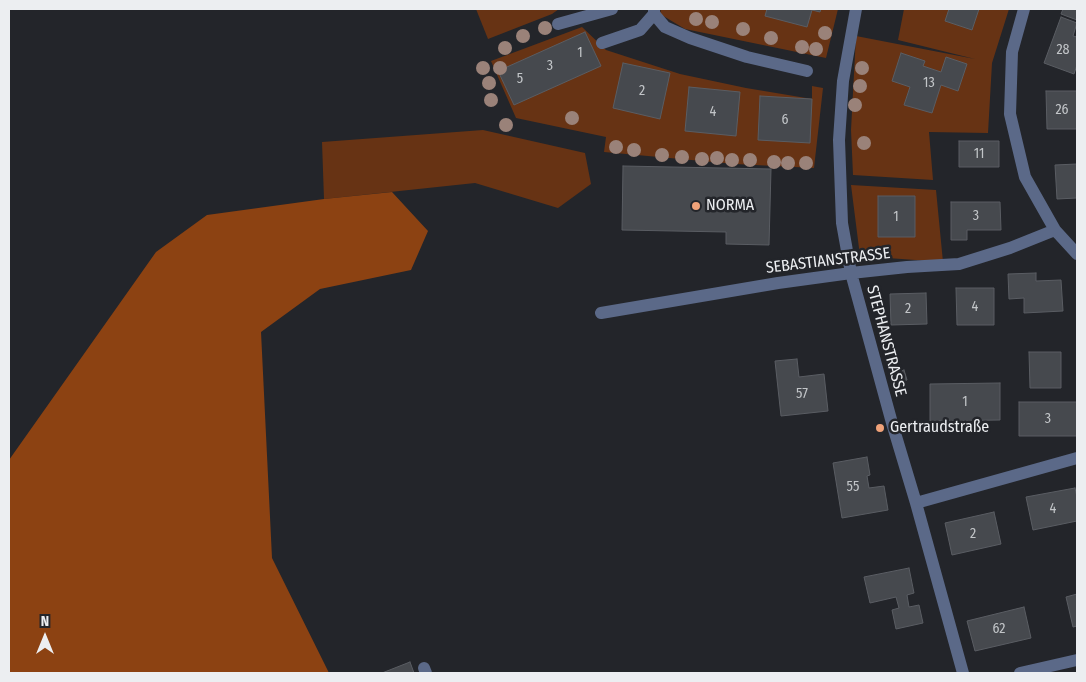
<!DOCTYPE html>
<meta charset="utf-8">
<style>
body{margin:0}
#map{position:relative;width:1086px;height:682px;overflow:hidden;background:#23252a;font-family:"Fira Sans Condensed",sans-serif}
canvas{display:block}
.frame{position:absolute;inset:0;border:10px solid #eceef1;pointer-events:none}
.north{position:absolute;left:20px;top:612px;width:50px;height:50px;-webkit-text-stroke:4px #23252a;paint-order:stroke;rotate:0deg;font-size:14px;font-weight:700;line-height:20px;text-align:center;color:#eceef1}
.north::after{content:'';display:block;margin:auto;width:18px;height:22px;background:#eceef1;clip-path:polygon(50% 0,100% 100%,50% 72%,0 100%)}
</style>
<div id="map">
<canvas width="1086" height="682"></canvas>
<div class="frame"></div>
<div class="north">N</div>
</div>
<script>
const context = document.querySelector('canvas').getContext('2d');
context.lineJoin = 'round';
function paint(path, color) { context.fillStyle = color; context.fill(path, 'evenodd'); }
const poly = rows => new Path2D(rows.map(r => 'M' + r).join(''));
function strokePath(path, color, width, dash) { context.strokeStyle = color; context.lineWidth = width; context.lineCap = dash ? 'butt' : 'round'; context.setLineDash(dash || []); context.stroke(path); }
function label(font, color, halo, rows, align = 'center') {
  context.font = font + ' "Fira Sans Condensed",sans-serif'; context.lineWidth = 5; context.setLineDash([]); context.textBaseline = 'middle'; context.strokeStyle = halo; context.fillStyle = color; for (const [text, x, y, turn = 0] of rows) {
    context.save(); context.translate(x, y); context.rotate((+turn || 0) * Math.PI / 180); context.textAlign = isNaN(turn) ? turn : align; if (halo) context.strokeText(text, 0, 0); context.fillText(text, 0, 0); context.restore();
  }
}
paint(poly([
 [476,9,559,9,552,14,488,39],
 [661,9,838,9,826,58,685,29,660,14],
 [904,9,1009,9,992,63,988,133,929,132,933,180,853,175,851,130,856,36,975,59,898,40],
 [582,27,606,50,680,74,746,88,812,99,812,86,823,88,814,168,735,164,604,152,606,137,516,118,491,61],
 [483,130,585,153,591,184,558,208,475,183,324,199,322,142],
 [851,185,936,190,943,262,860,256]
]), '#673314');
paint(poly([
 [392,192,428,231,411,270,320,289,261,332,272,558,329,673,9,673,9,460,156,252,207,215,324,199]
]), '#8c4212');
const building = poly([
 [767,9,821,9,820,12,812,10,807,27,765,16,767,9],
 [949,9,979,9,972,30,945,21,949,9],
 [1063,9,1077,9,1077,20,1061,14,1063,9],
 [1061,17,1077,23,1073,36,1077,37,1077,65,1074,74,1044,63,1061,17],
 [585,32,601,66,514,105,498,71,585,32],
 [901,53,925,61,923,66,941,72,946,57,967,64,958,91,941,85,932,113,904,105,910,87,892,81,901,53],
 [623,63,670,73,660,119,613,108,623,63],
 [689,87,740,92,736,136,685,131,689,87],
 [1046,91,1077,91,1077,129,1047,129,1046,91],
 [760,96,812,99,810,143,758,140,760,96],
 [959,141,999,141,999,167,959,167,959,141],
 [1077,164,1077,198,1057,199,1055,165,1077,164],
 [623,166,771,169,769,245,726,244,726,232,622,230,623,166],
 [878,196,915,196,915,237,878,237,878,196],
 [951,202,1000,202,1001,230,967,230,967,240,951,240,951,202],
 [1036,273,1036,281,1061,280,1063,311,1024,313,1024,298,1009,299,1008,274,1036,273],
 [956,288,994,288,994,325,957,325,956,288],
 [926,293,927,324,891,325,890,294,926,293],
 [1029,352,1061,352,1061,388,1030,388,1029,352],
 [797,359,799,377,824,374,828,411,781,416,775,361,797,359],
 [904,370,907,380,900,382,896,373,904,370],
 [1000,383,1000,420,930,421,930,384,1000,383],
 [1019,402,1077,402,1077,436,1019,436,1019,402],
 [867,457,870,475,867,476,869,488,884,486,888,510,842,518,833,463,867,457],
 [1075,488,1077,497,1077,521,1033,530,1026,497,1075,488],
 [994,512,1001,544,952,555,945,523,994,512],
 [909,568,914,593,907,595,909,607,919,605,923,623,896,629,892,610,899,608,896,597,870,603,864,577,909,568],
 [1077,594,1077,626,1073,627,1066,597,1077,594],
 [1024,607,1031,638,975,651,967,621,1024,607],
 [410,662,414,673,382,673,410,662]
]);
paint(building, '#46494e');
strokePath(building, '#5a5d63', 1);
strokePath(poly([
 [654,9,654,14,665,27,690,38,747,57,807,71],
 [856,9,843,81,839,140,842,223,851,273,892,423,916,503,963,673],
 [1024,9,1012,52,1010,114,1025,177,1055,230,1077,254],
 [558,24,612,9],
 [602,43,640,30,654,14],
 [601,313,778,283,851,273,907,267,959,264,1010,248,1055,230],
 [916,503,1077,458],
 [424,668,426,673],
 [1020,673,1077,660]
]), '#5b6988', 12);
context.fillStyle = '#9a8279';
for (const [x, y] of [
 [696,19],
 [712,22],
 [545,28],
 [743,29],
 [825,33],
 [523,36],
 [771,38],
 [802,47],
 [505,48],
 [816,49],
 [483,68],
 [500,68],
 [862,68],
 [489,83],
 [860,86],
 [491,100],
 [855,105],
 [572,118],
 [506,125],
 [864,143],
 [616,147],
 [634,150],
 [662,155],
 [682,157],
 [717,158],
 [702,159],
 [732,160],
 [750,160],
 [774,162],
 [788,163],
 [806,163]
]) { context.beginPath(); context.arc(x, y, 7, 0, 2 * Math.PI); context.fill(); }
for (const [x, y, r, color] of [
 [696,206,5,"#f0a279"],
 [880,428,5,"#f0a279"]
]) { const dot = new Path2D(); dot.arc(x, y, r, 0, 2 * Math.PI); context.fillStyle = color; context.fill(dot); strokePath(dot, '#23252a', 2); }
label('14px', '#c2c5c8', null, [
 ["28",1063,50],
 ["1",580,53],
 ["3",550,66],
 ["5",520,79],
 ["13",929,83],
 ["2",642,91],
 ["26",1062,110],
 ["4",713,112],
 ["6",785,120],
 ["11",979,154],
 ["3",976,216],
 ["1",896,217],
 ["4",975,307],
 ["2",908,309],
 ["57",802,394],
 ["1",965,402],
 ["3",1048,419],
 ["55",853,487],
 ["4",1053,509],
 ["2",973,534],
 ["62",999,629]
]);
label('16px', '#eceef1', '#23252a', [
 ["NORMA",706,206],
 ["Gertraudstraße",890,428]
], 'left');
label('16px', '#eceef1', '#23252a', [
 ["SEBASTIANSTRASSE",828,261,-7],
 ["STEPHANSTRASSE",886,341,75]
]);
</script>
